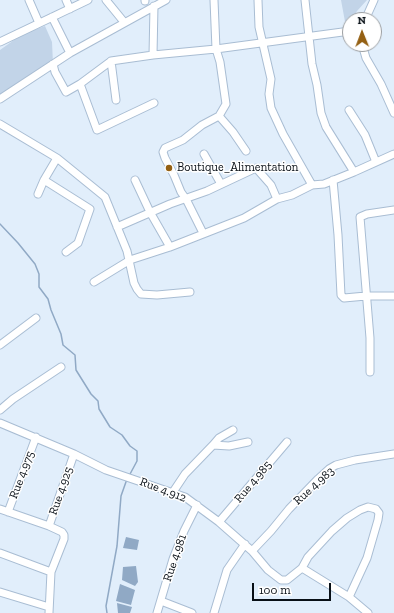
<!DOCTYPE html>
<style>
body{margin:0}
#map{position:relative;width:394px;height:613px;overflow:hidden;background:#e1eefb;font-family:"Zilla Slab",serif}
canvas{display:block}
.north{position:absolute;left:342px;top:12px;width:40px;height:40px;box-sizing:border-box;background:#fff;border:1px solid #9c9fa2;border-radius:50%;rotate:359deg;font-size:11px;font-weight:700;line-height:16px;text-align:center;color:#080f16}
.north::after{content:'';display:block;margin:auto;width:14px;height:18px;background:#946013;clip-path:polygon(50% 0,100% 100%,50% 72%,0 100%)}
.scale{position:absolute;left:252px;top:583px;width:79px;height:18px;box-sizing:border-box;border:2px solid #080f16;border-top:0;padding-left:5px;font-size:12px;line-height:14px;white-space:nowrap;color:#080f16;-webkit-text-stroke:3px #fff;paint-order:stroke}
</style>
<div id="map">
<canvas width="394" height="613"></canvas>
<div class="north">N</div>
<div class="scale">100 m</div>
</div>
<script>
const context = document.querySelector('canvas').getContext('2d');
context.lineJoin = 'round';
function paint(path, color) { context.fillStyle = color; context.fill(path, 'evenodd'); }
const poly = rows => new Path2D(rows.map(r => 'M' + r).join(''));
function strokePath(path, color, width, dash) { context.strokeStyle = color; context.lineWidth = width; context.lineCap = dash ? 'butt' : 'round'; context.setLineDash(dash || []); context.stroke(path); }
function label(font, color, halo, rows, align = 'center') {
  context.font = font + ' "Zilla Slab",serif'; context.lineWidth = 3; context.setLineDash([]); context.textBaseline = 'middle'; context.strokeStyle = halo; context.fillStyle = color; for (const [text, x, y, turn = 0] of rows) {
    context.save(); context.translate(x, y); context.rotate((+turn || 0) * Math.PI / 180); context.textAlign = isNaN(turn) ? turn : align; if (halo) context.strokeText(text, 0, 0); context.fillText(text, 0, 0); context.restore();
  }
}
paint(poly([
 [341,0,367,0,357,11,352,20,350,20,350,28,346,27],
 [45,26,52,42,53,64,0,103,0,50,21,35]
]), '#c2d4e8');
paint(poly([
 [126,537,139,540,137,550,123,548],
 [136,566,138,582,135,586,122,580,123,567],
 [120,584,135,590,131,605,116,601],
 [117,603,132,607,130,613,118,613]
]), '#90a9c5');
strokePath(poly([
 [0,224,18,243,35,264,39,274,39,287,48,299,51,310,61,334,63,345,75,355,76,370,91,394,98,401,99,409,110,427,122,435,130,446,137,451,137,461,129,476],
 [107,613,106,606,117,546,121,496,127,479]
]), '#90a9c5', 1.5);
const minor = poly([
 [29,0,39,23],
 [66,0,70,9],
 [106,0,124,22],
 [145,0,145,1],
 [214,0,216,49,220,62,226,104,219,116,233,132,246,151],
 [258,0,259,27,271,79,269,94,271,108,283,134,312,185],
 [305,0,312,64,317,85,321,113,326,127,354,172],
 [52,17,70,53],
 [365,20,374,0],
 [0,42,88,0],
 [362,44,366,58,381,84,394,113],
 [153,55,154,6],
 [111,61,116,100],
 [53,64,55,72,66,92,80,84,111,61,153,55,216,49,350,31],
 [80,84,97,130,154,103],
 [0,99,70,53,166,0],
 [349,110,365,135,376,162],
 [0,124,57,158,105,197,127,251,134,283,137,289,141,294,157,295,190,292],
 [204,154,221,184],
 [57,158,44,180,90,209,78,243,66,252],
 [135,180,150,212,170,247],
 [333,180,338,235,341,295,344,298,366,296,394,296],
 [38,194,44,180],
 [117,227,170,204,207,191,256,168,271,185,277,199],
 [203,233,186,199,181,192,174,175,165,158,163,152,165,148,183,140,202,125,219,116],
 [94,282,130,260,170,247,244,218,277,199,292,195,312,185,324,184,354,172,394,154],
 [0,345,36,318],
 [370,372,370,338,360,217,367,214,394,210],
 [0,410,13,399,61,367],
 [0,423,74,454,106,470,185,497,219,522,252,551,268,570,281,580,287,580,302,568,349,597,368,613],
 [213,445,219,438,233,430],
 [173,492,185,474,213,445,229,446,248,442],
 [0,509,49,526],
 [8,512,36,437],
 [219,522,287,442],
 [252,551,271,531,289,509,318,479,329,469,336,465,355,460,394,454],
 [0,553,51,572],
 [302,568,308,557,332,531,347,518,360,510,368,507,376,509,379,513,378,520,367,558,349,597],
 [0,592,49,607],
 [161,601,192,613],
 [49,613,51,572,64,539,64,535,62,532,49,526,74,454],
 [157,613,173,559,184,531,197,505],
 [214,613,227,570,245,544]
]);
strokePath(minor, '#a9bdd3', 9);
strokePath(minor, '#fff', 7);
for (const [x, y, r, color] of [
 [169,168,4,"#946013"]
]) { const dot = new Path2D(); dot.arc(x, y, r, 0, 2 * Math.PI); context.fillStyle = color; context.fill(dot); strokePath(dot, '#fff', 1.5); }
label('12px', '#080f16', '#fff', [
 ["Boutique_Alimentation",177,168]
], 'left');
label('12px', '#080f16', '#fff', [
 ["Rue 4.975",22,475,-69],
 ["Rue 4.985",253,482,-50],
 ["Rue 4.983",314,486,-42],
 ["Rue 4.912",163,490,21],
 ["Rue 4.925",61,491,-71],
 ["Rue 4.981",175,558,-71]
]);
</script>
